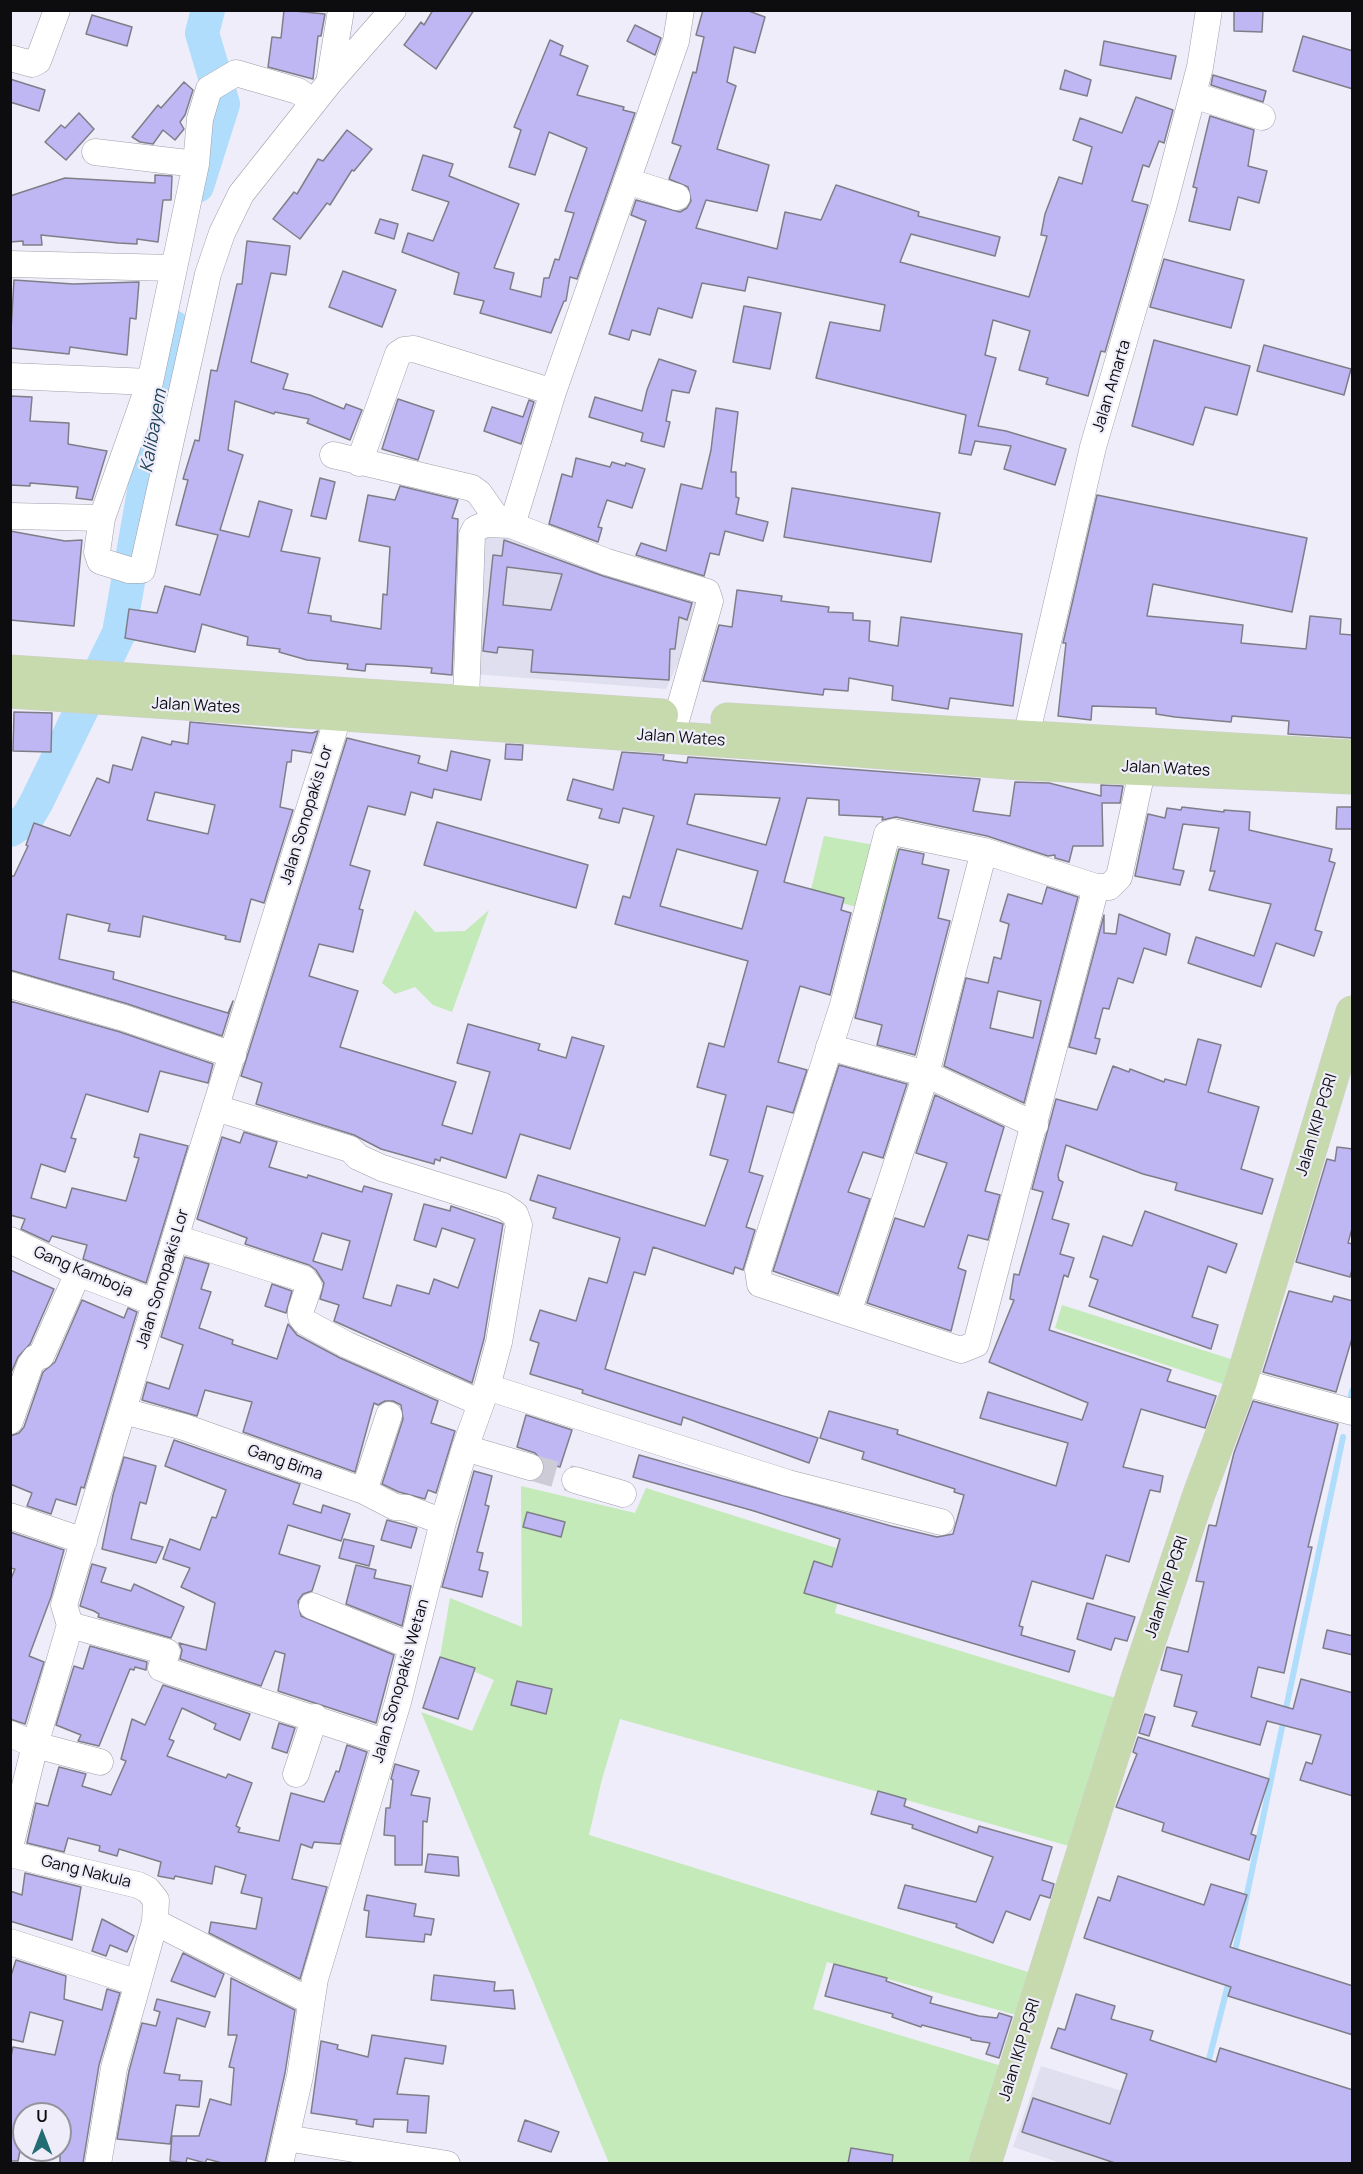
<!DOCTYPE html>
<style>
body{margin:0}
#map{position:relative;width:1363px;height:2174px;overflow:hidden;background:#eeedf9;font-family:Manrope,sans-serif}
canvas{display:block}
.frame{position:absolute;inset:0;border:12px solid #0d0d10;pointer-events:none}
.north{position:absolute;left:12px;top:2102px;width:60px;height:60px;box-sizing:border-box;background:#eeedf9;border:2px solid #94939c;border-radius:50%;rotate:0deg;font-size:16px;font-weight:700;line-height:24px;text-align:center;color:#0d0d10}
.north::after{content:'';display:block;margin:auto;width:21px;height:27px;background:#226d73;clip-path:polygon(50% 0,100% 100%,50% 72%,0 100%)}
</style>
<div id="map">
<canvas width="1363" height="2174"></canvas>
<div class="frame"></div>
<div class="north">U</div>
</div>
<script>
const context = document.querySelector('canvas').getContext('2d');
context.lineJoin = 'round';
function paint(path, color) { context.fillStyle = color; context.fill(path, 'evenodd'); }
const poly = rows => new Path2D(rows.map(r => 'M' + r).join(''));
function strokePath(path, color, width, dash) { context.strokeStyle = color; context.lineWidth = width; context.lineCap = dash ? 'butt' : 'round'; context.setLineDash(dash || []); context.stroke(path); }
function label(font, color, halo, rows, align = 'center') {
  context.font = font + ' Manrope,sans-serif'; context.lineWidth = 4.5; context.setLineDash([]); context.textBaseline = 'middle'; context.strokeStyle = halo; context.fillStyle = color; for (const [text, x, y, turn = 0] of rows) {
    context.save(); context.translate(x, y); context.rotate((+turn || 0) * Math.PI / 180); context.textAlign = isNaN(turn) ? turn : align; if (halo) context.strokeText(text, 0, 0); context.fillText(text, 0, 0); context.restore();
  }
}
paint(poly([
 [497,528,704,595,704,607,666,689,474,674,474,540],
 [1041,2066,1352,2162,1352,2163,1061,2163,1013,2147]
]), '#e0dff0');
paint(poly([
 [824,836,902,850,885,915,810,894],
 [415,910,435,932,465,931,489,910,452,1012,433,1005,415,987,395,994,382,983],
 [1062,1305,1240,1362,1232,1387,1055,1328],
 [521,1486,635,1513,646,1488,849,1552,835,1613,1122,1700,1083,1850,620,1719,602,1779,589,1835,1041,1976,1027,2018,827,1962,813,2009,1015,2070,983,2163,609,2163,421,1712,472,1731,494,1680,440,1657,450,1598,522,1627]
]), '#c3eab8');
strokePath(poly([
 [1349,1405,1352,1391],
 [1234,1956,1343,1437],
 [1207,2067,1229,1981]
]), '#afddfb', 6);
strokePath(poly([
 [197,186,223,104,202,33,208,10],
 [10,830,26,820,36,803,119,633,173,327]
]), '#afddfb', 34);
const building = poly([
 [284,10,325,14,321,36,318,36,313,79,268,67,272,37,281,38,284,10],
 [433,10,474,10,436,69,404,45,421,22,424,25,433,10],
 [703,10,746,10,765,17,755,53,734,47,727,82,736,86,717,149,769,165,757,211,706,200,696,228,777,249,785,212,821,220,836,185,919,212,918,216,1000,237,995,256,911,234,900,262,1029,297,1047,236,1041,235,1045,214,1059,177,1082,184,1092,147,1073,140,1080,118,1122,133,1136,97,1173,110,1164,143,1159,141,1149,167,1143,165,1132,201,1148,205,1105,352,1101,351,1088,396,1046,384,1048,378,1019,370,1030,331,993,320,985,355,996,358,978,426,1006,431,1066,449,1055,485,1004,469,1011,446,975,441,971,455,959,453,966,415,816,378,830,322,880,331,885,305,748,277,745,291,702,283,692,318,658,308,650,335,632,330,629,340,609,334,646,221,631,215,636,200,680,212,687,208,691,201,688,187,669,179,681,146,672,143,693,72,696,73,704,37,696,35,703,10],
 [1234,10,1263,10,1262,32,1234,31,1234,10],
 [92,15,132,27,127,46,86,34,92,15],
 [635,25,661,38,655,55,627,41,635,25],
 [1303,36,1353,51,1353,89,1293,71,1303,36],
 [550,40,563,46,560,55,588,66,577,95,624,107,623,110,635,113,577,279,570,277,566,301,564,301,551,333,480,313,484,301,454,294,459,273,402,252,408,233,433,241,449,202,412,190,423,155,453,164,449,176,519,204,494,268,514,273,510,289,541,297,544,278,549,278,555,259,559,260,574,213,565,211,587,148,549,132,535,175,509,167,521,130,514,127,550,40],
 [1104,41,1176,56,1171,79,1100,65,1104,41],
 [1065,70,1091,80,1087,96,1060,89,1065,70],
 [1213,75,1266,91,1263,102,1211,85,1213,75],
 [10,79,45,90,39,111,10,102,10,79],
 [184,82,193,90,185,115,180,122,184,129,175,140,163,130,153,144,140,142,132,137,158,105,161,108,184,82],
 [79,113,94,129,66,160,45,142,61,125,65,128,79,113],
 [1210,116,1254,130,1248,166,1267,171,1259,203,1238,197,1230,230,1189,221,1197,188,1193,187,1210,116],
 [347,130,372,149,354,171,352,170,330,205,327,203,300,239,273,219,294,192,297,194,318,159,323,161,347,130],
 [155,175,172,176,171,200,163,200,158,242,137,239,137,244,118,243,41,235,42,245,23,245,23,241,10,242,10,196,65,178,155,183,155,175],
 [380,219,398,224,394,239,375,233,380,219],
 [247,241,290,246,286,275,271,273,251,362,288,374,283,389,310,395,344,409,346,404,362,410,350,440,307,423,309,419,275,412,274,414,235,401,228,450,243,455,220,530,249,537,259,501,292,510,281,551,320,558,308,613,331,616,331,621,381,629,383,594,387,595,390,547,359,541,368,495,395,500,400,486,458,500,452,518,458,519,452,675,431,673,432,668,404,666,366,664,365,671,347,669,348,664,307,660,279,652,280,649,247,645,248,637,202,624,195,652,125,638,129,609,157,613,165,586,200,595,218,535,176,525,188,480,183,479,195,440,199,441,211,370,217,371,237,284,242,284,247,241],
 [1164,259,1244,280,1231,328,1150,307,1164,259],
 [343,271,396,290,382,327,329,307,343,271],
 [14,280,73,284,139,282,136,319,130,318,127,355,70,347,69,354,10,348,14,280],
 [744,306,781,313,770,369,733,362,744,306],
 [1154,340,1250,366,1237,415,1205,407,1193,445,1132,426,1154,340],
 [1264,345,1351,369,1344,395,1257,371,1264,345],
 [659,359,696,371,689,393,672,390,666,421,670,422,664,447,641,441,643,433,589,417,595,397,642,411,647,390,659,359],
 [10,396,32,397,30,421,69,423,68,444,107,451,92,500,76,498,78,487,30,483,30,486,10,485,10,396],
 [398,399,434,411,418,460,382,449,398,399],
 [529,400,534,402,521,444,484,431,492,407,523,417,529,400],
 [716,408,738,412,731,472,736,472,736,497,739,498,736,514,768,522,763,541,725,531,719,555,710,553,704,576,636,555,641,543,666,551,681,484,702,489,711,450,716,408],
 [576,458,610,467,612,462,625,466,626,463,645,469,632,508,607,500,598,527,602,528,598,542,549,524,562,474,572,477,576,458],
 [320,478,335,482,326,519,311,516,320,478],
 [792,488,940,513,931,562,784,537,792,488],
 [1097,495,1307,538,1292,612,1153,584,1147,616,1243,625,1241,643,1306,649,1310,616,1341,619,1340,634,1353,635,1353,738,1288,734,1289,721,1232,716,1231,722,1175,717,1156,714,1156,708,1092,706,1091,720,1058,716,1066,643,1063,643,1097,495],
 [10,531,65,541,82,540,74,626,10,620,10,531],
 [504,540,603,576,692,603,687,620,679,617,675,649,670,649,669,680,531,672,533,650,498,647,497,653,483,651,493,555,502,556,504,540],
 [507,567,562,574,551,610,503,605,507,567],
 [737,590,782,596,781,601,829,607,828,612,853,613,853,620,870,621,869,641,898,646,901,617,1022,634,1013,706,950,698,948,709,892,700,893,686,849,678,848,691,824,689,823,695,703,681,719,625,732,627,737,590],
 [14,712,52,713,51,752,13,751,14,712],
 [190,722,312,733,318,731,311,753,292,750,291,762,287,762,280,807,293,810,264,903,251,899,240,942,225,939,226,936,143,916,140,937,108,931,110,924,67,914,59,959,114,972,113,979,228,1013,233,1001,222,1036,128,1004,10,970,10,876,14,876,28,846,26,845,34,823,70,836,97,778,109,783,113,765,132,770,142,737,171,745,172,741,188,744,190,722],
 [155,792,215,805,208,834,147,820,155,792],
 [347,738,420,756,418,763,447,771,451,751,490,760,481,800,434,789,432,798,411,792,405,815,368,806,350,865,370,871,359,909,363,910,353,952,319,944,309,976,358,991,340,1047,456,1082,442,1125,472,1134,490,1072,457,1063,468,1024,540,1044,538,1050,566,1058,572,1037,604,1046,570,1149,520,1134,506,1178,441,1157,440,1161,435,1159,434,1164,381,1149,354,1135,256,1104,262,1083,241,1076,347,738],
 [506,744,523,745,522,760,505,759,506,744],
 [622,752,664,755,663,760,687,763,688,757,980,779,973,811,1010,816,1015,782,1049,783,1101,796,1101,785,1123,786,1120,803,1102,803,1103,846,1073,846,1069,862,1055,858,1055,855,1048,856,987,836,896,817,882,820,883,817,839,815,839,800,807,798,784,882,844,898,841,910,851,913,830,995,800,986,778,1062,807,1070,793,1113,767,1106,749,1172,763,1176,746,1227,755,1230,743,1270,735,1267,733,1274,653,1247,645,1275,634,1272,605,1369,818,1438,809,1463,683,1417,681,1425,582,1393,583,1390,530,1374,539,1343,530,1340,540,1310,576,1321,589,1278,607,1283,620,1238,553,1218,556,1208,530,1200,538,1175,705,1226,728,1160,710,1155,726,1095,697,1087,709,1043,724,1047,748,961,615,924,623,896,630,898,654,816,623,808,619,823,599,818,602,809,567,800,573,779,613,790,622,752],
 [695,794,780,798,766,845,687,824,695,794],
 [677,849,758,871,742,929,660,906,677,849],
 [1182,807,1224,812,1224,810,1250,812,1249,830,1332,849,1329,861,1335,863,1315,930,1322,932,1314,956,1276,943,1261,987,1188,963,1196,937,1254,956,1271,904,1209,890,1215,871,1210,871,1219,828,1183,824,1173,869,1184,871,1180,885,1135,876,1148,814,1165,818,1167,808,1181,810,1182,807],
 [1337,807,1353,807,1353,829,1336,829,1337,807],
 [437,822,588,865,576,908,424,865,437,822],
 [899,849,924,854,922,864,949,870,938,918,950,921,915,1055,877,1045,882,1025,855,1018,899,849],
 [1047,887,1078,897,1024,1103,944,1066,966,978,988,983,994,957,1001,959,1009,924,1000,921,1008,894,1042,904,1047,887],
 [998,991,1041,1001,1033,1038,990,1028,998,991],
 [1119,914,1170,934,1166,955,1144,948,1133,983,1118,978,1109,1009,1103,1008,1095,1038,1100,1039,1096,1054,1069,1047,1104,915,1104,933,1116,934,1119,914],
 [10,1001,120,1032,213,1064,208,1083,160,1071,148,1112,86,1094,71,1138,76,1139,65,1172,41,1164,31,1198,66,1208,72,1188,126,1201,139,1158,134,1157,140,1134,188,1146,146,1283,83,1259,87,1245,52,1236,49,1242,21,1229,25,1219,10,1215,10,1001],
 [1198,1039,1221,1045,1208,1092,1259,1107,1241,1169,1273,1179,1262,1214,1175,1190,1177,1183,1143,1174,1066,1145,1058,1175,1059,1180,1063,1182,1052,1219,1069,1224,1060,1254,1074,1258,1068,1277,1064,1275,1049,1330,1171,1370,1167,1381,1216,1396,1205,1428,1141,1409,1123,1467,1163,1476,1160,1492,1150,1490,1129,1562,1106,1555,1093,1599,1032,1581,1019,1626,1023,1627,1021,1635,1075,1651,1069,1672,804,1593,814,1561,832,1567,840,1539,754,1511,633,1477,639,1455,891,1526,937,1537,953,1534,964,1495,954,1492,955,1489,862,1459,864,1452,820,1438,829,1411,898,1430,897,1434,1056,1486,1068,1443,980,1418,988,1392,1082,1420,1088,1403,989,1362,1014,1300,1010,1299,1014,1274,1019,1275,1043,1192,1032,1189,1056,1099,1097,1110,1113,1066,1129,1072,1130,1069,1164,1082,1165,1079,1186,1085,1198,1039],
 [839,1065,907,1084,883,1158,863,1152,848,1192,870,1199,838,1294,773,1271,839,1065],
 [935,1095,1004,1127,985,1191,1000,1195,988,1240,968,1235,958,1268,966,1271,951,1331,867,1303,895,1218,924,1227,947,1163,916,1153,935,1095],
 [244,1132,277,1142,269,1167,307,1178,308,1175,362,1192,364,1186,392,1194,363,1298,391,1306,397,1285,429,1294,434,1279,458,1288,475,1239,442,1228,436,1247,414,1240,424,1204,450,1211,451,1206,503,1224,484,1339,472,1383,334,1321,339,1305,320,1299,324,1283,316,1270,309,1265,245,1244,247,1238,197,1219,222,1137,240,1143,244,1132],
 [322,1233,350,1241,342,1270,313,1261,322,1233],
 [1337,1147,1353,1149,1353,1225,1348,1243,1353,1244,1353,1266,1350,1277,1296,1262,1327,1159,1335,1161,1337,1147],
 [1145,1211,1237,1244,1226,1273,1208,1266,1192,1317,1218,1325,1211,1349,1089,1306,1098,1280,1090,1277,1103,1236,1132,1246,1145,1211],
 [185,1257,209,1264,201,1289,211,1292,199,1328,233,1340,232,1344,277,1359,288,1324,297,1335,340,1358,438,1401,431,1423,455,1431,436,1493,428,1490,425,1499,399,1492,382,1484,403,1419,401,1405,393,1401,385,1401,378,1405,374,1403,355,1472,243,1432,252,1402,205,1390,197,1416,142,1400,147,1382,169,1389,183,1345,161,1337,185,1257],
 [10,1270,54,1289,30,1344,18,1357,10,1375,10,1270],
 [272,1284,292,1291,286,1313,265,1306,272,1284],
 [1289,1291,1332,1302,1334,1296,1353,1301,1353,1335,1336,1392,1263,1372,1289,1291],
 [82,1300,124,1318,128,1308,137,1312,84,1488,81,1487,76,1505,56,1499,51,1514,27,1506,32,1493,10,1484,10,1436,19,1433,24,1427,43,1372,55,1362,82,1300],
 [1253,1401,1338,1424,1308,1547,1312,1547,1284,1673,1258,1667,1251,1697,1293,1709,1301,1679,1353,1693,1353,1796,1300,1780,1306,1762,1312,1764,1321,1735,1267,1721,1260,1745,1192,1726,1197,1712,1174,1706,1182,1675,1161,1670,1167,1647,1188,1652,1204,1582,1196,1581,1209,1525,1216,1526,1234,1453,1253,1401],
 [526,1415,572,1430,560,1467,544,1463,535,1453,517,1447,526,1415],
 [174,1440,300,1484,293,1504,321,1513,323,1505,350,1514,341,1541,288,1525,279,1554,320,1566,312,1591,303,1594,298,1601,301,1616,394,1655,376,1723,278,1691,285,1654,275,1651,261,1686,180,1659,182,1650,179,1643,206,1650,215,1603,181,1587,190,1568,163,1559,170,1539,200,1550,212,1517,216,1518,226,1490,165,1466,174,1440],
 [124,1457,156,1466,146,1504,140,1502,131,1539,163,1547,156,1563,102,1549,113,1495,124,1457],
 [474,1471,492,1476,485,1505,489,1506,477,1552,483,1553,479,1570,488,1572,482,1597,442,1587,474,1471],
 [527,1512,565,1522,561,1537,523,1527,527,1512],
 [387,1520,417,1528,411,1548,381,1540,387,1520],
 [10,1532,64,1550,51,1597,29,1656,44,1662,25,1724,10,1719,10,1581,15,1569,10,1568,10,1532],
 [344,1539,374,1546,369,1566,339,1558,344,1539],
 [92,1564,106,1568,101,1582,131,1591,134,1584,184,1607,171,1638,98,1617,99,1614,94,1611,80,1606,92,1564],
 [356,1565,376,1570,374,1578,411,1586,402,1626,346,1604,356,1565],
 [1087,1603,1135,1617,1127,1641,1115,1638,1111,1650,1077,1639,1087,1603],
 [1327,1630,1353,1636,1353,1655,1323,1648,1327,1630],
 [90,1646,147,1662,146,1670,135,1667,134,1670,130,1669,99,1746,78,1741,81,1735,56,1725,74,1666,83,1669,90,1646],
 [440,1657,475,1668,458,1719,423,1708,440,1657],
 [517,1681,552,1689,546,1714,511,1705,517,1681],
 [163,1685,250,1714,240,1740,214,1729,216,1724,182,1708,169,1739,174,1741,167,1756,226,1778,228,1774,252,1783,236,1826,240,1828,238,1832,279,1841,291,1793,324,1802,336,1771,339,1772,347,1745,367,1752,340,1844,314,1842,312,1848,301,1844,292,1879,327,1887,300,1979,209,1933,211,1922,256,1929,262,1898,241,1893,246,1875,215,1866,212,1884,175,1876,174,1879,158,1876,161,1862,119,1849,117,1856,99,1851,100,1846,68,1838,64,1852,27,1843,36,1803,48,1806,59,1767,86,1774,82,1786,111,1795,126,1761,121,1759,132,1719,145,1725,163,1685],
 [1145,1714,1155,1717,1149,1736,1139,1733,1145,1714],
 [279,1723,295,1728,287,1753,272,1748,279,1723],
 [1138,1737,1269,1779,1251,1834,1256,1836,1249,1860,1162,1831,1164,1823,1116,1807,1137,1754,1133,1752,1138,1737],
 [395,1764,419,1771,411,1795,430,1798,427,1822,423,1821,422,1865,395,1865,395,1836,384,1835,386,1808,390,1808,393,1780,391,1779,395,1764],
 [878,1791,906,1799,904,1806,977,1833,979,1826,1052,1847,1042,1880,1054,1884,1050,1898,1040,1895,1030,1920,1006,1911,993,1943,956,1927,957,1924,898,1908,905,1885,976,1902,993,1857,912,1828,913,1825,871,1814,878,1791],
 [428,1854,458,1857,459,1876,425,1872,428,1854],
 [25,1873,81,1887,72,1940,10,1921,10,1891,22,1895,25,1873],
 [1118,1876,1204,1905,1211,1884,1247,1895,1230,1947,1353,1986,1353,2035,1228,1996,1231,1987,1084,1938,1098,1897,1110,1901,1118,1876],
 [367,1895,416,1904,414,1916,434,1919,431,1935,425,1934,424,1942,366,1937,369,1911,364,1910,367,1895],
 [102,1919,134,1936,127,1952,110,1945,106,1956,92,1951,102,1919],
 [183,1953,224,1974,215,1997,171,1981,183,1953],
 [16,1960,66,1976,64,1999,102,2010,107,1989,120,1993,99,2065,83,2163,60,2163,60,2114,24,2114,24,2130,18,2161,10,2161,10,2061,13,2047,55,2055,63,2021,30,2012,23,2042,10,2039,10,1979,16,1960],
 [834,1964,887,1978,886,1981,932,1997,930,2003,979,2016,997,2018,999,2013,1012,2017,999,2058,986,2054,990,2043,971,2040,971,2038,922,2025,921,2027,892,2017,893,2014,825,1996,834,1964],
 [434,1975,495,1982,494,1991,513,1990,515,2009,431,2000,434,1975],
 [231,1978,295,2010,285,2073,265,2163,222,2163,207,2159,205,2163,187,2158,186,2163,170,2161,172,2136,199,2136,210,2099,231,2105,234,2068,229,2067,237,2035,228,2035,231,1978],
 [1076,1994,1115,2006,1111,2019,1153,2031,1150,2040,1216,2062,1220,2048,1353,2090,1353,2163,1115,2163,1022,2132,1033,2098,1110,2124,1127,2074,1051,2048,1058,2028,1065,2030,1076,1994],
 [157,1999,210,2012,205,2027,177,2018,164,2073,180,2075,179,2080,202,2081,199,2107,176,2105,170,2144,117,2139,129,2071,142,2023,156,2026,160,2012,154,2010,157,1999],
 [372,2035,446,2046,443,2064,405,2058,397,2094,429,2096,426,2133,407,2132,408,2120,374,2119,373,2127,356,2124,357,2120,311,2113,321,2041,338,2045,337,2049,368,2057,372,2035],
 [525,2120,559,2132,551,2152,518,2141,525,2120],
 [851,2148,893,2155,892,2163,848,2163,851,2148]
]);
paint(building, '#beb7f4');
strokePath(building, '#7f7e88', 1.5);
strokePath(poly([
 [530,1467,575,1480]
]), '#cccbd6', 26, [26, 13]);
const minor = poly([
 [10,58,32,64,38,61,57,10],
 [329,83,341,10],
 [1193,95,1262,117],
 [95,152,196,164],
 [627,181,677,197],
 [10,264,173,268],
 [10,376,150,382],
 [333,455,472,488,479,493,498,520,607,562,707,592,710,601,677,717],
 [359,463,398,354,404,350,414,349,553,392],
 [10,516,102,518,150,382,196,164,200,119,209,89,236,73,298,91,314,102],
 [102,518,97,552,100,561,129,570,142,570,208,274,222,233,241,194,329,83,393,10],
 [466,701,472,535,475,529,486,524,512,525,553,392,676,41,681,10],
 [1022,754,1093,447,1163,208,1200,67,1209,10],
 [1096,887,976,1344,961,1350,760,1284,758,1270,843,1005,887,834,893,832,984,851,1096,887,1109,887,1119,877,1143,767],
 [10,985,124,1018,233,1055],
 [829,1047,926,1074,1035,1125],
 [216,1108,350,1149,358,1157,382,1168,503,1206,515,1214,519,1225,499,1342,487,1387,465,1448,443,1522,398,1702,315,1979,300,2076,280,2164],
 [176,1238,304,1279,309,1286,301,1310,301,1317,305,1322,347,1345,481,1403],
 [10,1240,78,1273,156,1303],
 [848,1313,926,1074,984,851],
 [1241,1382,1352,1412],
 [487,1387,788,1483,941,1522],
 [123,1411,184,1427,364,1491,395,1507,407,1508,443,1522],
 [10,1421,30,1365,35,1358,41,1356,78,1273],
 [465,1448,530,1467],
 [575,1480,623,1494],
 [364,1491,389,1415],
 [10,1516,84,1541],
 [312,1606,411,1646],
 [70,1625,167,1652,161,1668,171,1672,385,1742],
 [10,1734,35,1745,100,1762],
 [296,1774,315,1717],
 [10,1847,35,1745,70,1625,64,1605,193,1179,339,714],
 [10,1854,138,1885,148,1890,156,1900,155,1922,114,2068,98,2164],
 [155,1922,310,2001],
 [10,1942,138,1983],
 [286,2138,447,2164]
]);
const major = poly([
 [10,671,662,715],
 [10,692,809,747,1020,764,1352,778],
 [727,719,1352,756],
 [985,2164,1137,1679,1199,1494,1241,1382,1352,1012]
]);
strokePath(minor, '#9f9ea9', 27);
strokePath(major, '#cfcfcf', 33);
strokePath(minor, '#fff', 26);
strokePath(major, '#c7daad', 32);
label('16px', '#0d0d10', '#eeedf9', [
 ["Jalan Amarta",1112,386,-73],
 ["Jalan Wates",196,706,3],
 ["Jalan Wates",681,738,4],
 ["Jalan Wates",1166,769,3],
 ["Jalan Sonopakis Lor",307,815,-73],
 ["Jalan IKIP PGRI",1317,1125,-73],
 ["Gang Kamboja",83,1272,23],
 ["Jalan Sonopakis Lor",163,1279,-73],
 ["Gang Bima",285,1463,19],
 ["Jalan IKIP PGRI",1167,1587,-72],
 ["Jalan Sonopakis Wetan",401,1681,-74],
 ["Gang Nakula",86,1872,14],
 ["Jalan IKIP PGRI",1020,2050,-73]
]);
label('italic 18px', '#1f4358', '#eeedf9', [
 ["Kalibayem",154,431,-80]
]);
</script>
